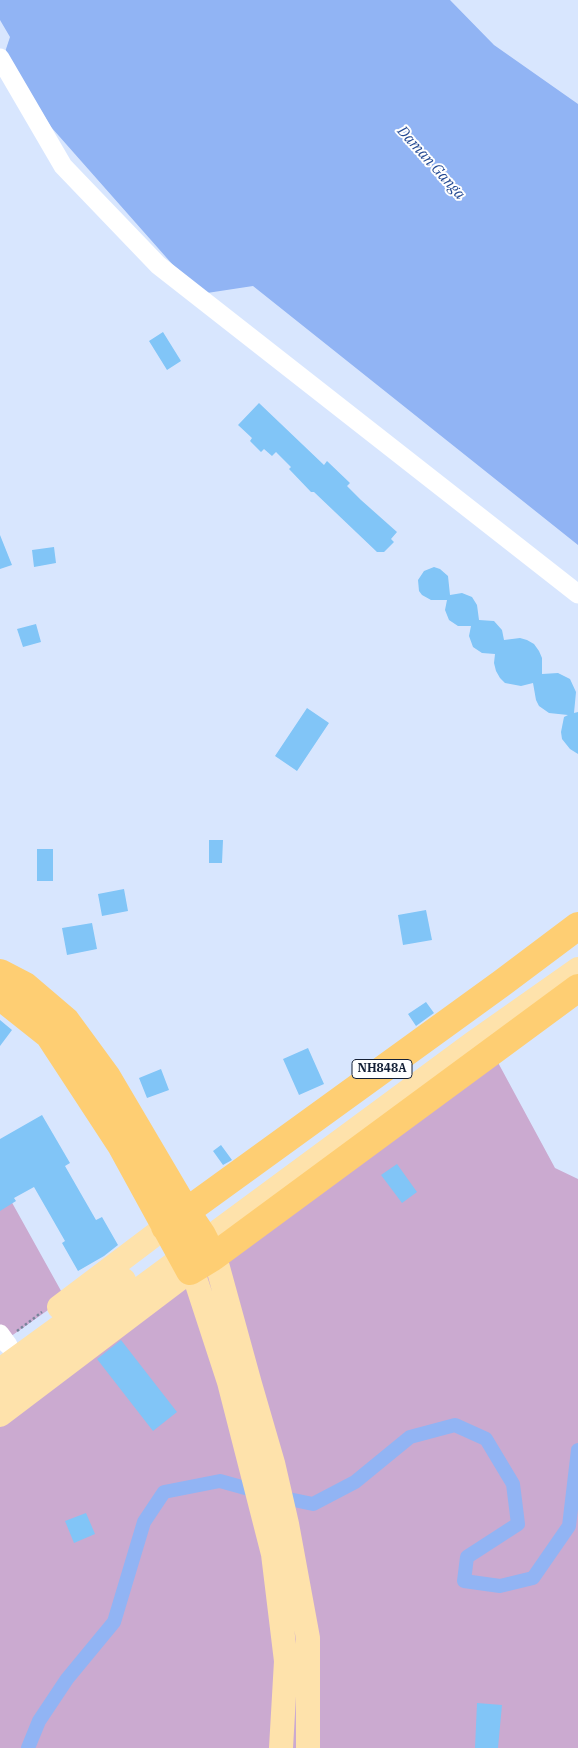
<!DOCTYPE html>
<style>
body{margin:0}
canvas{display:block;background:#d8e6fe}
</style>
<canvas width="578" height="1748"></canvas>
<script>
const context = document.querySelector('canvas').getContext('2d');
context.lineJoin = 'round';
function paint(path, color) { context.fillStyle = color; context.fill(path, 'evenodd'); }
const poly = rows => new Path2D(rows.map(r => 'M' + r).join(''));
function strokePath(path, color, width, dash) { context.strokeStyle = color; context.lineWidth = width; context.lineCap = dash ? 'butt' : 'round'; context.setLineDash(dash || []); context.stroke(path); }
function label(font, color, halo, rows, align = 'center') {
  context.font = font + ' "IBM Plex Serif",serif'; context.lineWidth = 4; context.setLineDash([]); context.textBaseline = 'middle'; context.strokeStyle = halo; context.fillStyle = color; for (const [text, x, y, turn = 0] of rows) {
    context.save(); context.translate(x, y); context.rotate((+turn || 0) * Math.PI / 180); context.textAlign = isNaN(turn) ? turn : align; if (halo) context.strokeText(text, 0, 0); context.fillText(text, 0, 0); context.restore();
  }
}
paint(poly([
 [495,1057,555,1168,578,1179,578,1748,0,1748,0,1426],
 [0,1181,65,1298,0,1344]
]), '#cbaad0');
paint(poly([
 [0,0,450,0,494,45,578,104,578,545,253,286,207,293,173,265,51,127,5,52,10,37,0,20]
]), '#91b4f4');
strokePath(poly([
 [28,1748,39,1721,67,1679,114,1622,144,1522,164,1492,220,1481,274,1496,313,1504,355,1482,410,1437,455,1425,486,1439,513,1484,518,1524,467,1557,464,1581,500,1586,533,1578,569,1526,578,1450]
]), '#91b4f4', 14);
paint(poly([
 [163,332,181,361,167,370,149,341],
 [259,403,324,465,327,461,350,483,347,486,361,500,397,532,391,539,394,542,384,552,377,552,314,492,311,492,289,469,291,467,276,452,272,456,264,449,261,452,250,441,252,438,238,425],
 [0,535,12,565,0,569],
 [54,547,56,563,34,567,32,550],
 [434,567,440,569,448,576,450,595,462,593,472,597,477,605,479,620,494,621,502,630,504,640,520,638,527,640,534,644,539,651,542,658,542,674,558,673,570,679,576,692,574,713,578,712,578,754,570,749,562,739,561,732,564,717,568,715,549,713,539,706,536,700,533,683,521,686,505,683,500,678,496,671,494,663,495,654,482,653,473,647,469,636,471,626,458,626,449,620,445,610,447,600,431,600,422,595,419,591,418,580,424,571],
 [36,624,41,642,23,647,17,629],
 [307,708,329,723,297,771,275,756],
 [209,840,223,840,222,863,209,863],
 [37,849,53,849,53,881,37,881],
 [124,889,128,911,102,916,98,894],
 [426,910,432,940,403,945,398,915],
 [92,923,97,949,67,955,62,928],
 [426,1002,434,1013,416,1026,408,1014],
 [0,1020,12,1030,0,1046],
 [308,1048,324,1084,299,1095,283,1059],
 [161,1069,169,1090,147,1098,139,1078],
 [42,1115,70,1163,65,1166,96,1220,102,1217,118,1245,104,1256,78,1271,62,1243,65,1241,34,1187,14,1198,16,1201,0,1211,0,1139],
 [221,1145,232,1160,223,1165,213,1151],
 [397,1164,417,1192,402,1203,381,1175],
 [121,1340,177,1412,153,1431,97,1359],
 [86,1513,95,1534,74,1543,65,1521],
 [477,1703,502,1705,498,1748,475,1748]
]), '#81c5f7');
strokePath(poly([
 [17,1331,42,1312]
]), '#77849b', 2.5, [2.5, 2.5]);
strokePath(poly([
 [0,58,63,166,158,265,578,594],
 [0,1334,8,1345]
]), '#fff', 19);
strokePath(poly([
 [213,1257,217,1264,250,1384,273,1463,287,1524,308,1638,308,1748],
 [59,1307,165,1227],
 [0,1370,124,1280],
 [0,1392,473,1043,578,969],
 [0,1415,190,1271,196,1281,229,1382,273,1554,286,1661,281,1748]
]), '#fee2ab', 24);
strokePath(poly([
 [0,973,25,986,66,1021,107,1077,186,1211,202,1235,213,1257],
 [0,996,49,1035,121,1145,190,1271,213,1257,578,988],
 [165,1227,502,983,578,926]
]), '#fece73', 28);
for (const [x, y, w] of [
 [382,1069,60]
]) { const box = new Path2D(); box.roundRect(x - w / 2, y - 9.5, w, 19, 4); context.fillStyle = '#fff'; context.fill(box); strokePath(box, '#142036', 1); }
label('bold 12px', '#142036', null, [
 ["NH848A",382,1069]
]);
label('italic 15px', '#244a93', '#fff', [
 ["Daman Ganga",431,163,48]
]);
</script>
